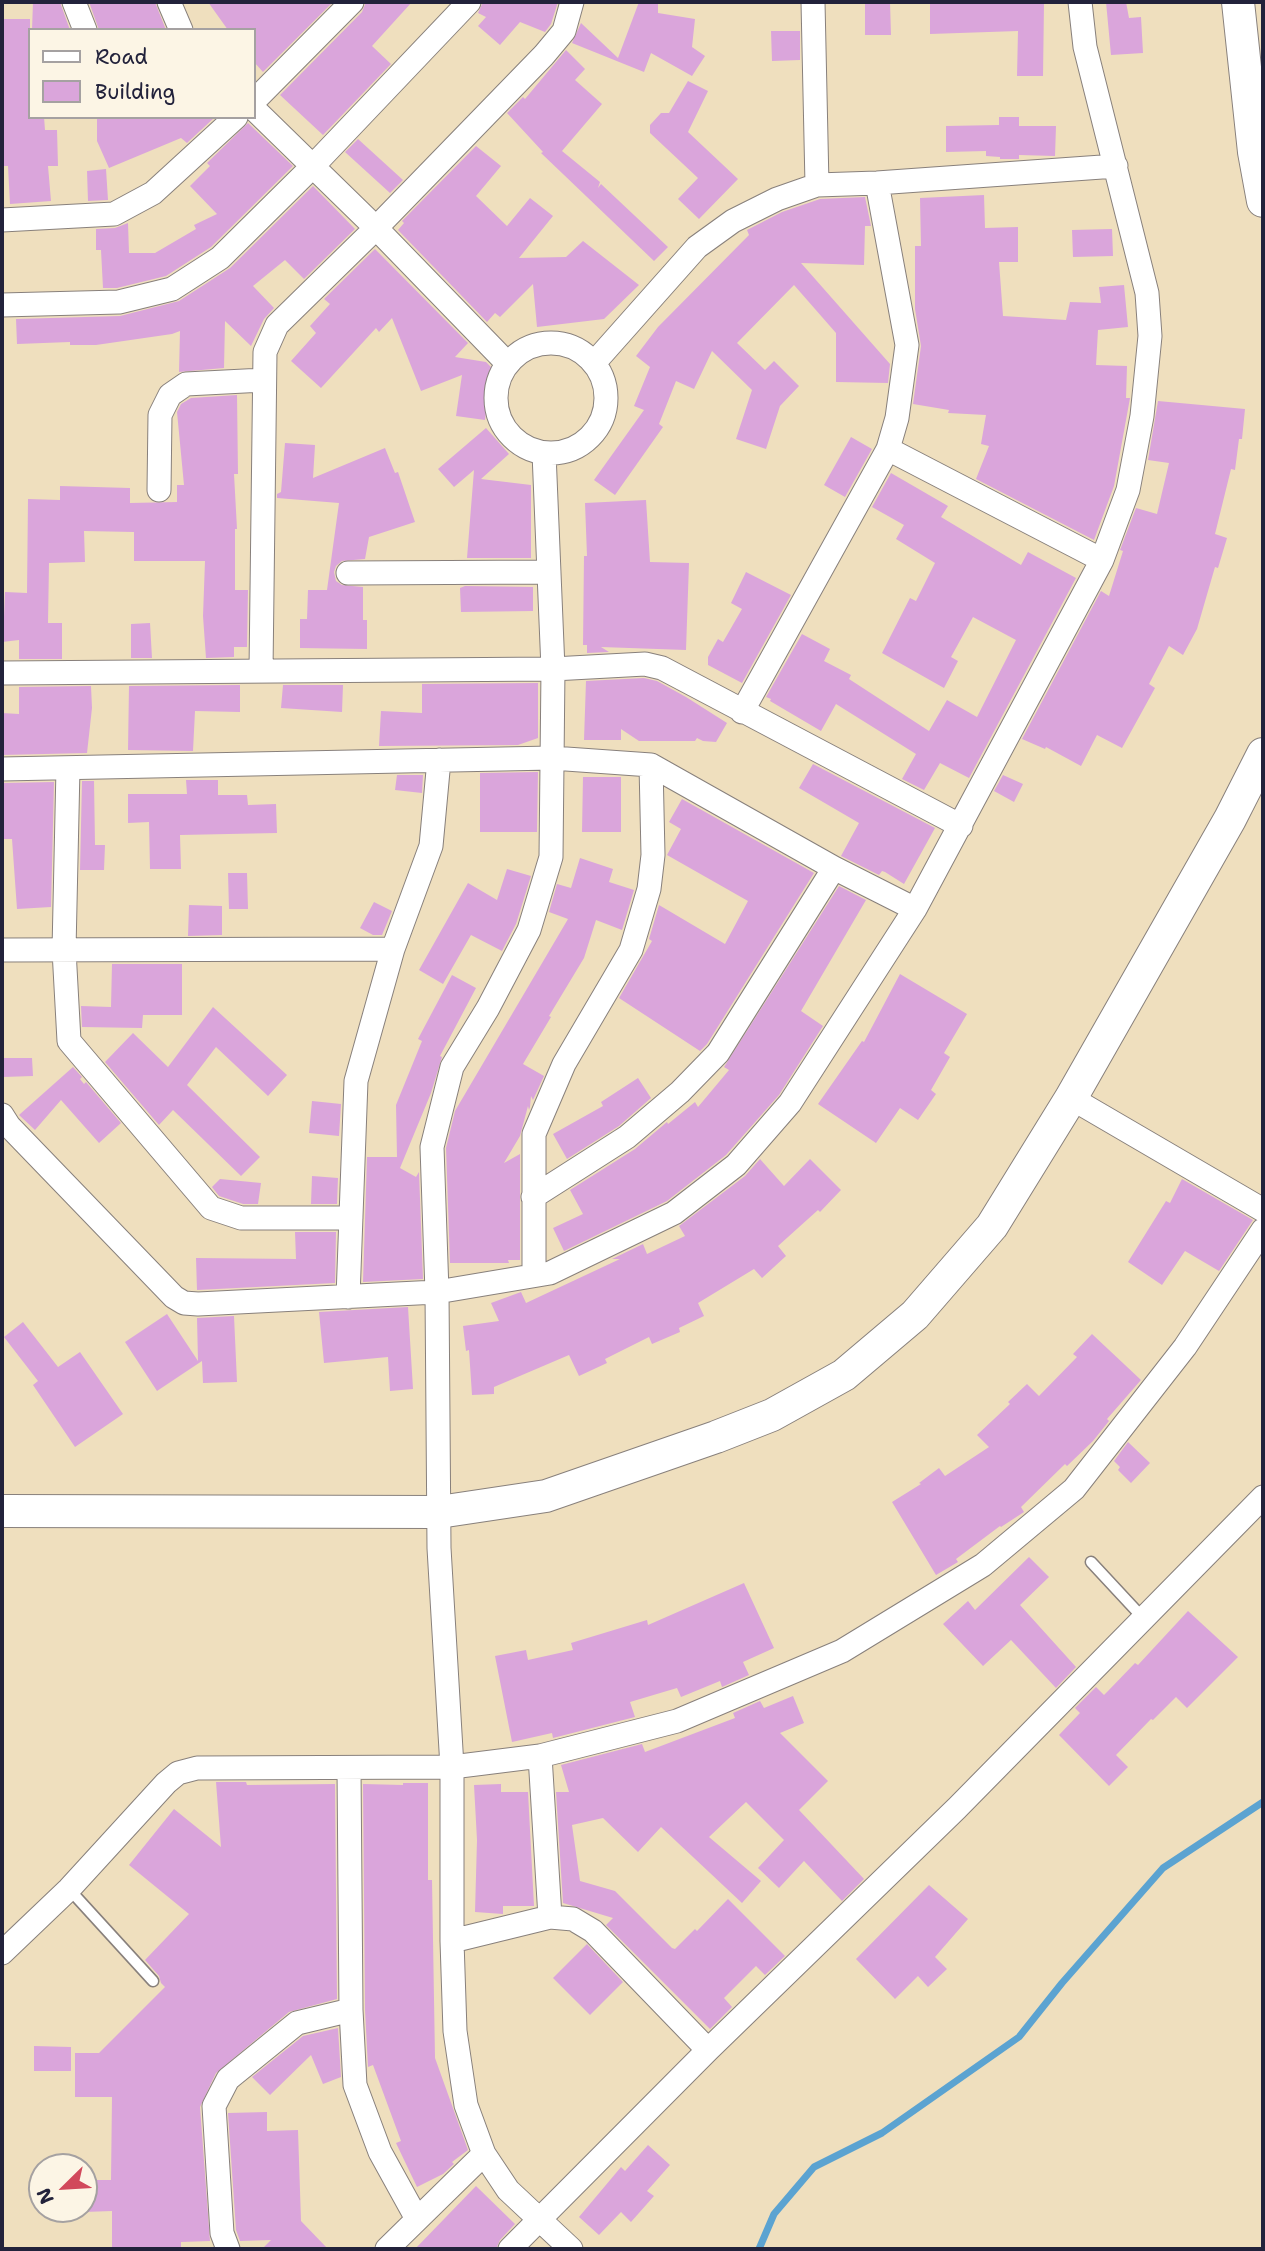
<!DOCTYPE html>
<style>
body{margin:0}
#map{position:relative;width:1265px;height:2251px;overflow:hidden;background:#efdfbe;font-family:"Shantell Sans",sans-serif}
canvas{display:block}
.frame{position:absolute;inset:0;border:4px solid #22223b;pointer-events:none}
.legend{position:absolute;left:28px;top:28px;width:228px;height:91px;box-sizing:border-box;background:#fcf5e5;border:2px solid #a5a1a1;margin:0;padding:9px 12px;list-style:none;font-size:21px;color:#22223b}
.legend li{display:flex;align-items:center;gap:14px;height:35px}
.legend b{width:35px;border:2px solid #a5a1a1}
.north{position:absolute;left:28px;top:2153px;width:70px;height:70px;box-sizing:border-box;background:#fcf5e5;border:2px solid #a5a1a1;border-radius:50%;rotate:246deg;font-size:19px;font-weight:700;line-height:28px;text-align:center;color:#22223b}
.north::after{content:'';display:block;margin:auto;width:24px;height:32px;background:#d1495b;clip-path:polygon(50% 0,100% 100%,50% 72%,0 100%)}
</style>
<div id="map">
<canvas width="1265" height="2251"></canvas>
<div class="frame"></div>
<ul class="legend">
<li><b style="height:9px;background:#fff"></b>Road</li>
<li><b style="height:19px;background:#daa5db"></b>Building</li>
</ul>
<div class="north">N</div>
</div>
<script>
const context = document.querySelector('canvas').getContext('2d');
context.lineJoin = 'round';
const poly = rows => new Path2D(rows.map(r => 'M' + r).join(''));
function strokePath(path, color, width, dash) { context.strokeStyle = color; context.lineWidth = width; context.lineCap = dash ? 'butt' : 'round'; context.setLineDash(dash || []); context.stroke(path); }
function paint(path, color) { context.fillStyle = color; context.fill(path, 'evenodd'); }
strokePath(poly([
 [759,2249,774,2214,814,2167,882,2133,1019,2037,1062,1983,1163,1868,1263,1802]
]), '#5ba3d1', 7);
paint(poly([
 [33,2,60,2,70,30,32,30],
 [89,2,155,2,166,30,99,30],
 [208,2,333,2,263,72,254,62,254,30,228,30],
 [366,2,412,2,372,46,391,64,323,135,280,95,362,12],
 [483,2,558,2,551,24,545,32,520,22,500,45,478,26,486,17,478,13],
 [639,2,658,2,658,13,695,19,692,47,705,56,692,76,651,53,644,72,572,43,581,23,618,58],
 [865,2,890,2,891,35,865,35],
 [1012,2,1044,4,1043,76,1017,76,1018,31,930,34,930,3],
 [1106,2,1126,2,1129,18,1141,17,1143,53,1111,55],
 [4,19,30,19,30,117,44,117,45,130,57,130,58,166,48,166,51,201,10,204,8,166,2,166],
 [771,31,800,31,800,60,772,61],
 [566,50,585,69,575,80,602,104,562,151,600,182,598,188,601,184,668,247,654,261,541,153,543,152,507,113,523,97,525,99],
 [688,81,708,91,688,132,738,179,699,219,678,199,698,178,650,133,650,125,661,113,669,113],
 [97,117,215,117,187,143,181,138,109,168,97,141],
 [999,117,1019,117,1019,126,1056,126,1055,156,1019,155,1019,159,1000,159,1000,157,986,156,986,151,946,152,946,126,999,125],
 [248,123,293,166,211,247,166,276,117,288,103,288,101,250,96,250,96,229,115,228,128,223,129,253,155,253,196,229,194,225,217,214,190,186,210,166,207,163],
 [358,139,403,180,390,193,345,152],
 [476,146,501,166,476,196,507,226,530,198,553,216,519,258,566,257,583,241,639,285,604,319,537,327,533,284,500,317,495,313,487,322,398,230,404,223,402,221],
 [106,169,108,200,88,201,87,171],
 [313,186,355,229,304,279,285,260,253,286,274,308,264,319,251,346,225,321,224,368,179,372,180,331,172,334,96,345,70,345,70,342,17,344,16,319,120,316,179,301,230,268],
 [984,195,985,228,1018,227,1018,262,999,262,1003,316,1066,320,1070,302,1101,303,1099,287,1124,285,1128,327,1098,330,1096,365,1127,366,1126,398,1130,398,1114,486,1094,540,976,479,989,446,981,444,986,415,948,413,949,410,913,404,921,346,915,309,915,246,921,246,920,198],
 [865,197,871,226,865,226,864,265,801,263,890,364,888,383,836,382,836,333,794,285,737,343,765,370,774,361,799,386,780,406,766,449,736,439,752,390,712,351,694,389,676,381,659,424,663,427,615,495,594,480,644,410,634,406,650,367,636,356,658,327,749,235,747,230,782,212,820,199],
 [1112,229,1113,256,1073,257,1072,230],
 [375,249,468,343,455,357,486,362,492,368,485,420,456,416,462,375,421,391,392,318,379,332,376,328,321,388,291,361,316,333,310,326,330,304,324,299],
 [237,395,238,474,234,474,237,529,235,529,235,590,248,590,247,647,234,647,234,657,206,658,203,616,205,561,134,561,134,532,84,531,85,562,49,563,48,623,62,623,62,659,19,659,19,640,2,642,2,617,4,617,5,592,27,593,28,499,60,500,60,486,130,488,130,503,177,502,177,485,184,485,177,412,181,404,191,398],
 [1158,401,1245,409,1242,439,1239,439,1235,470,1231,469,1215,534,1227,538,1218,568,1215,567,1197,629,1183,655,1169,646,1149,684,1155,688,1122,748,1097,735,1081,766,1046,747,1045,749,1022,739,1101,591,1109,596,1123,551,1120,550,1136,508,1157,514,1169,463,1148,460],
 [486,428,509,454,481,479,531,485,531,558,467,558,474,470,454,487,438,469],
 [851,437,872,449,845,497,824,485],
 [285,443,315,445,313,478,385,448,395,473,398,472,415,522,369,537,365,559,342,561,336,566,334,572,336,581,342,585,363,587,363,620,367,620,367,649,300,648,300,619,307,619,308,590,327,590,339,503,277,498,277,494,281,492],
 [891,473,948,506,941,517,1021,565,1028,552,1076,578,969,778,940,763,924,790,902,779,916,754,836,704,821,731,770,701,771,699,766,697,802,634,830,649,824,661,851,675,849,679,929,731,947,700,977,717,1016,640,973,617,951,657,958,661,944,688,882,653,910,598,916,601,935,563,896,539,904,525,872,507],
 [646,500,650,562,689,563,686,650,601,647,609,652,587,653,587,645,583,645,584,556,587,556,585,503],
 [746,572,791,595,742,683,708,665,708,657,718,639,723,642,742,609,731,603],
 [465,586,533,587,533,611,461,612,460,588],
 [150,623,152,658,131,658,131,624],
 [644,678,657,681,686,697,727,723,716,742,703,741,697,738,695,741,639,741,621,729,621,740,584,740,586,681],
 [538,683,538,738,518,745,379,746,381,711,422,713,422,684],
 [240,685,240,712,195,711,193,751,128,750,129,686],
 [283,685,343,685,342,712,281,708],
 [91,686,92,708,87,753,2,755,2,713,19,714,19,687],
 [813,764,935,828,904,884,885,872,882,871,879,875,841,856,859,823,799,788],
 [538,772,537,832,480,832,480,773],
 [397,775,423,775,422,793,395,790],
 [1003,775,1023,784,1014,802,994,791],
 [583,777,621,777,621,832,582,832],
 [186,780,218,780,218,795,247,795,248,805,276,804,277,833,180,835,181,869,150,869,149,822,128,823,128,794,187,794],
 [82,781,94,781,95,845,105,845,104,870,80,870],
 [54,782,51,907,17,909,12,839,2,839,2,783],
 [682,799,814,873,707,1044,700,1051,619,998,652,941,649,939,659,905,725,944,748,901,667,855,681,829,669,822],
 [580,858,613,869,609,882,634,890,622,930,596,920,584,958,549,1016,551,1017,523,1064,544,1076,533,1100,531,1096,530,1107,529,1110,528,1106,520,1136,504,1163,520,1154,520,1260,508,1260,509,1263,450,1263,446,1148,455,1111,568,919,549,912,557,884,571,888],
 [507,869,531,876,516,924,502,951,471,935,443,984,419,970,468,883,497,900],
 [228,873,247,873,248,909,229,909],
 [839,886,866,900,801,1011,823,1026,779,1095,726,1155,667,1201,564,1251,553,1228,583,1214,570,1190,635,1149,667,1122,668,1124,695,1102,698,1107,729,1070,724,1067],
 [374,902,392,911,382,935,373,935,360,928],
 [189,905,222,906,222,935,188,936],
 [112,964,182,964,182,1015,143,1015,142,1028,82,1027,81,1006,111,1007],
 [900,974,967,1014,944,1053,950,1057,931,1090,936,1094,918,1120,900,1108,876,1143,818,1104,862,1041,864,1042],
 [452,975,476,988,440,1056,442,1057,431,1093,400,1168,416,1177,419,1172,423,1279,363,1282,367,1157,397,1157,396,1105,422,1041,418,1039],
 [213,1007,287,1075,268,1096,216,1047,187,1085,260,1157,241,1176,173,1110,159,1125,105,1062,133,1033,168,1067],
 [3,1058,32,1058,33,1076,3,1077],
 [73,1067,82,1077,80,1079,84,1084,86,1082,121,1123,99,1143,61,1100,35,1130,19,1115],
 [638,1078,651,1098,619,1126,567,1159,553,1134,603,1106,601,1102],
 [312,1101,341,1104,339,1136,309,1133],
 [760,1159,784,1186,810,1159,841,1190,820,1212,818,1210,778,1246,786,1256,762,1278,754,1269,698,1303,704,1316,679,1328,680,1332,652,1344,649,1337,605,1359,607,1363,579,1376,569,1355,494,1387,494,1394,472,1395,469,1350,466,1351,463,1326,499,1321,491,1303,521,1292,526,1303,620,1259,612,1259,643,1244,647,1254,685,1236,679,1226,745,1176],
 [312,1176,338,1178,337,1204,311,1204],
 [220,1179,261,1183,258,1204,243,1204,219,1196,212,1187],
 [1182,1179,1253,1220,1219,1271,1185,1251,1162,1285,1128,1262,1166,1201,1170,1203],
 [295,1232,336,1232,335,1283,197,1290,196,1258,296,1259],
 [408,1307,413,1389,390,1391,388,1357,324,1363,319,1312],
 [167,1314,198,1361,197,1318,234,1316,237,1382,203,1383,202,1361,157,1391,125,1342],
 [23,1322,58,1367,80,1352,123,1414,75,1447,33,1385,38,1381,4,1337],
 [1092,1334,1141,1380,1107,1419,1109,1421,1093,1441,1067,1466,1065,1464,1021,1507,1024,1512,1001,1527,1000,1526,956,1559,958,1562,936,1575,892,1502,921,1484,919,1483,939,1468,945,1476,989,1447,977,1435,1010,1404,1008,1402,1027,1384,1039,1396,1077,1357,1073,1354],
 [1128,1442,1150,1463,1131,1483,1118,1470,1120,1467,1114,1461],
 [1029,1557,1049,1577,1020,1605,1076,1667,1056,1688,1011,1640,983,1666,943,1624,968,1601,975,1610],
 [744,1583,774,1648,743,1662,749,1675,722,1687,720,1681,681,1697,677,1688,630,1702,635,1717,553,1738,552,1733,512,1742,495,1656,526,1650,528,1660,573,1650,571,1643,647,1620,648,1625],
 [1188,1611,1238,1657,1187,1708,1176,1697,1153,1720,1151,1719,1116,1755,1128,1767,1109,1786,1059,1735,1080,1713,1075,1708,1096,1687,1104,1695,1108,1691,1135,1663,1138,1665],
 [793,1696,804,1723,780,1733,828,1781,799,1810,864,1879,842,1901,804,1861,779,1888,758,1868,784,1840,746,1802,709,1837,761,1881,742,1903,661,1827,638,1852,603,1818,572,1825,580,1881,615,1891,672,1948,675,1949,695,1929,697,1931,728,1899,785,1956,765,1975,756,1966,724,1998,732,2007,710,2029,606,1925,613,1918,563,1903,556,1792,569,1792,561,1765,642,1744,645,1752,735,1718,733,1713,760,1701,764,1708],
 [216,1782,246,1782,247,1785,335,1784,337,1999,289,2012,216,2073,200,2107,210,2241,181,2242,181,2249,112,2249,112,2211,84,2212,84,2180,111,2180,112,2097,75,2097,75,2053,99,2053,165,1987,161,1983,159,1976,145,1960,189,1914,129,1865,174,1809,221,1847],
 [403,1783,428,1783,428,1880,432,1880,435,2058,468,2150,452,2162,454,2164,443,2174,417,2187,396,2143,401,2141,373,2065,368,2067,365,2010,363,1784,403,1785],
 [501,1784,501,1792,528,1792,534,1906,503,1906,503,1914,475,1912,477,1840,474,1785],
 [929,1885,968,1919,935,1957,947,1969,928,1987,918,1976,895,1999,856,1959],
 [587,1944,623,1982,590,2015,553,1978],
 [338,2028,341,2077,323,2084,311,2055,270,2095,252,2077,303,2036],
 [34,2046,71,2047,71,2071,34,2071],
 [267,2112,267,2131,298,2130,301,2221,328,2249,262,2249,271,2240,240,2241,236,2230,228,2113],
 [648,2145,670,2165,647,2191,654,2196,631,2222,621,2212,599,2235,579,2217,621,2167,625,2171],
 [476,2186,515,2224,500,2240,496,2249,415,2249]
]), '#daa5db');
const lane = poly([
 [1091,1562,1144,1619],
 [69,1889,153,1981]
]);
const street = poly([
 [74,2,85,30],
 [169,2,181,30],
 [813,2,817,185],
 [254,101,352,2],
 [254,109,376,228,507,363],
 [2,220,114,214,153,193,236,117],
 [2,305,119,302,172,289,220,258,313,166,469,2],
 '496 398a55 55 0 1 1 110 0a55 55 0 1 1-110 0Z',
 [594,363,697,247,733,221,777,199,817,185,877,183,1116,166],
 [888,449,1102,560],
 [544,453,553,669,551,857,529,930,488,1008,452,1067,432,1147,437,1292,439,1548,452,1767,452,1941,455,2031,466,2105,484,2154,508,2190,571,2249],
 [159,490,160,415,170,395,186,384,264,380],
 [348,573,549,572],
 [261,670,265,352,277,325,376,228,544,55,564,31,572,2],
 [2,673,553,669,645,664,662,668,961,826],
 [742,712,888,449,897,418,907,345,877,183],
 [68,768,64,950,69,1041,211,1208,241,1218,351,1218],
 [2,769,552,758,651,765,834,868,915,909],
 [2,950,393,949],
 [1071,1098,1263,1210],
 [2,1115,9,1126,174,1297,184,1303,198,1304,437,1292,550,1273,674,1213,736,1165,790,1103,915,909,1102,560,1128,490,1142,416,1150,336,1147,293,1085,47,1080,2],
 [533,1197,627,1137,680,1092,718,1053,834,868],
 [534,1275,534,1134,564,1064,631,950,649,889,653,855,651,765],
 [348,1297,356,1081,393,949,431,846,439,760],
 [540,1756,550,1917],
 [349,1769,351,2010,355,2085,380,2152,417,2219],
 [452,1941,550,1917,573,1919,593,1931,708,2050],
 [2,1953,69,1889,166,1783,178,1773,197,1768,452,1767,540,1756,677,1721,842,1651,983,1565,1074,1489,1185,1347,1263,1230],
 [228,2249,222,2233,214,2106,228,2079,297,2023,351,2010],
 [387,2249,484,2154],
 [510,2249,708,2050,957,1808,1263,1497]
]);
const secondary = poly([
 [1238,2,1254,152,1263,201],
 [2,1511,439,1512,546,1496,716,1437,772,1415,844,1375,915,1315,992,1226,1071,1098,1230,819,1263,754]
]);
strokePath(lane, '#88807c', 13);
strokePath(street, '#88807c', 25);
strokePath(secondary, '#88807c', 34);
strokePath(lane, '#fff', 10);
strokePath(street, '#fff', 23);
strokePath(secondary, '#fff', 32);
</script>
